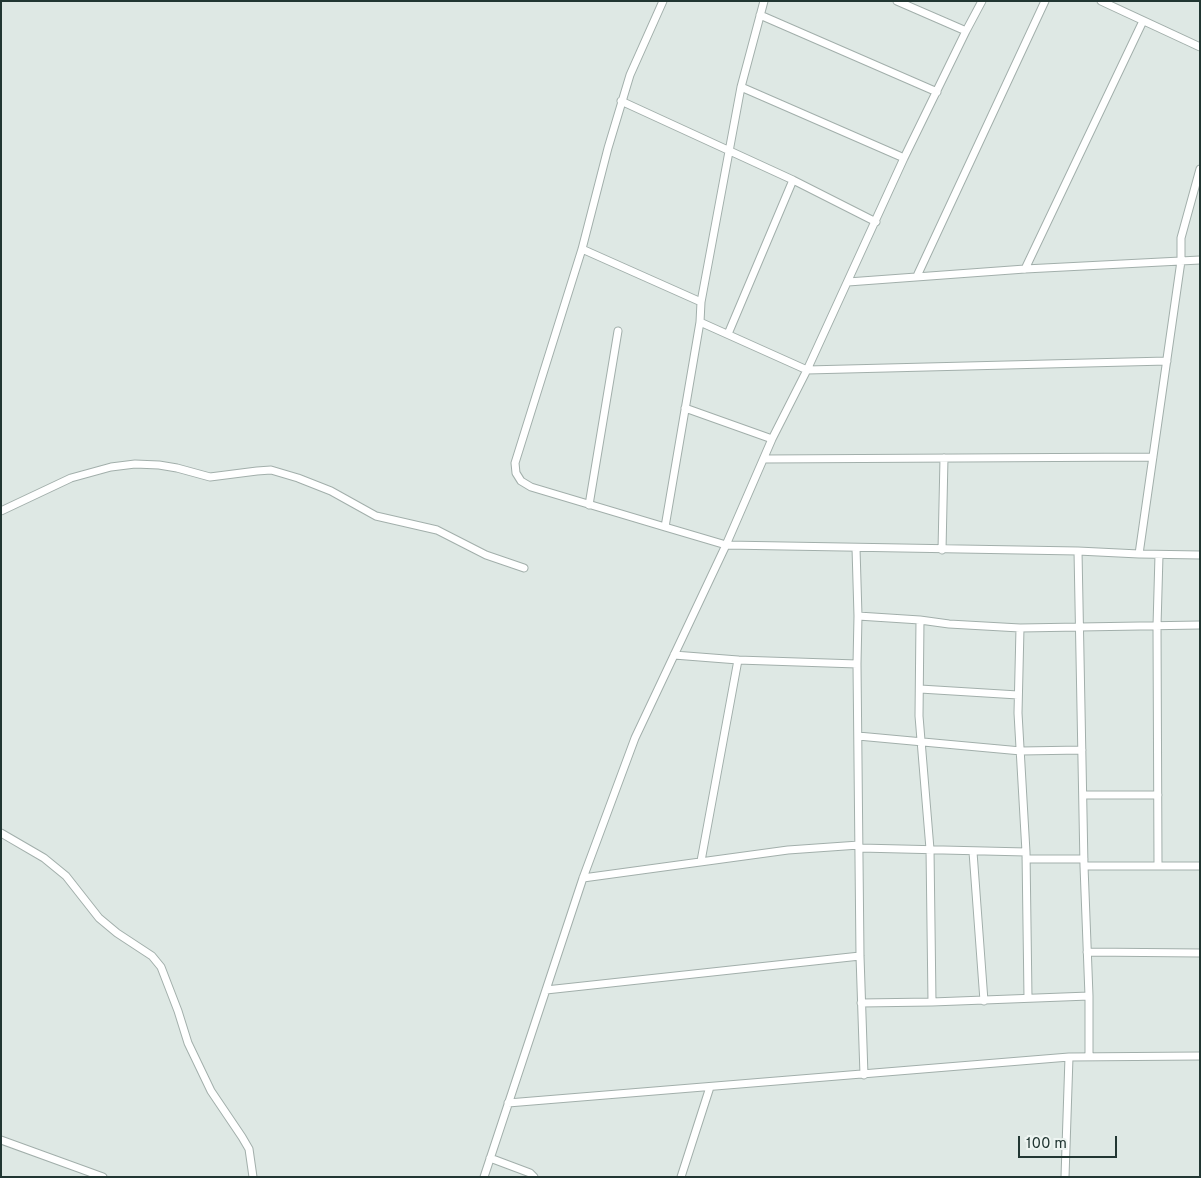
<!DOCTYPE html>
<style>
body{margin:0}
#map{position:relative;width:1201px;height:1178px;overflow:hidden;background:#dee8e4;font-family:Overpass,sans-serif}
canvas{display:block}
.frame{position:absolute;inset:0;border:2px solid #213632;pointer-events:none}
.scale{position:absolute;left:1018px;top:1136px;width:99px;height:22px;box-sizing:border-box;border:2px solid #213632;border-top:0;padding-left:6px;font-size:15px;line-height:18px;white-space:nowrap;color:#213632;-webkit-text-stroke:4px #eef5f2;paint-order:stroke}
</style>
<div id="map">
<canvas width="1201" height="1178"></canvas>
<div class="frame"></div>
<div class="scale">100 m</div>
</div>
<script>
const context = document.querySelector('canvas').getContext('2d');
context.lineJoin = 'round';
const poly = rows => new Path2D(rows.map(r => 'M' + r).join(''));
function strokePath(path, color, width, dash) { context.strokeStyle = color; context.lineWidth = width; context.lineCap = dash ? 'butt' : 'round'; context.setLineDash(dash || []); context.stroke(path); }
const minor = poly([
 [663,1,630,75,608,148,582,249,515,463,516,473,521,481,531,487,665,527],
 [764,1,741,87,701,302,700,322,665,527,726,545,1078,551,1139,554,1200,555],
 [897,1,966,31],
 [1101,1,1200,47],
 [760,15,937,92],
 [741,87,904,158],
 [621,101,793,180,876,222],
 [582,249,701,302],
 [1025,269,1143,21],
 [917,276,1045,1],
 [848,282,1025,269,1200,260],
 [700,322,807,370,1167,361],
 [728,334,793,180],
 [685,408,772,439],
 [764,459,1153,457],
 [589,505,618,331],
 [1,511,71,478,111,467,135,464,159,465,177,468,210,477,257,471,271,470,298,478,331,491,376,516,437,530,486,555,524,568],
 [856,548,858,616,857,664,860,956,864,1075],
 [942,550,944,458],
 [1078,551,1084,866,1089,996,1089,1056],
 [1139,554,1181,261,1181,238,1200,169],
 [858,616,920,620,949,624,1020,628,1200,625],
 [920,620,919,716,930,849,932,1002],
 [1020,628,1018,713,1026,852,1028,998],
 [674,655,738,660,857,664],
 [920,689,1018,695],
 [858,736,1021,751,1082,750],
 [1083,795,1158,795],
 [1,833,44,858,66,876,99,918,117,933,152,956,161,967,178,1011,188,1043,211,1091,242,1137,249,1149,253,1177],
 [860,848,1026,852],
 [973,852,984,1001],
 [1026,859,1084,859],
 [701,861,738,660],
 [1084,866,1200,866],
 [1158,866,1157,626,1159,555],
 [583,878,788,850,859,845],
 [1087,952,1200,953],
 [546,990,860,956],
 [861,1003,932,1002,1089,996],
 [508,1103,1069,1057,1200,1056],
 [1,1140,103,1177],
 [490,1158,530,1173,534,1177],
 [484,1177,583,878,635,738,726,545,772,439,807,370,904,158,966,31,982,1],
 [681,1177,710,1087],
 [1065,1177,1069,1057]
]);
strokePath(minor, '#a2afab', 9);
strokePath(minor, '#fff', 7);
</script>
